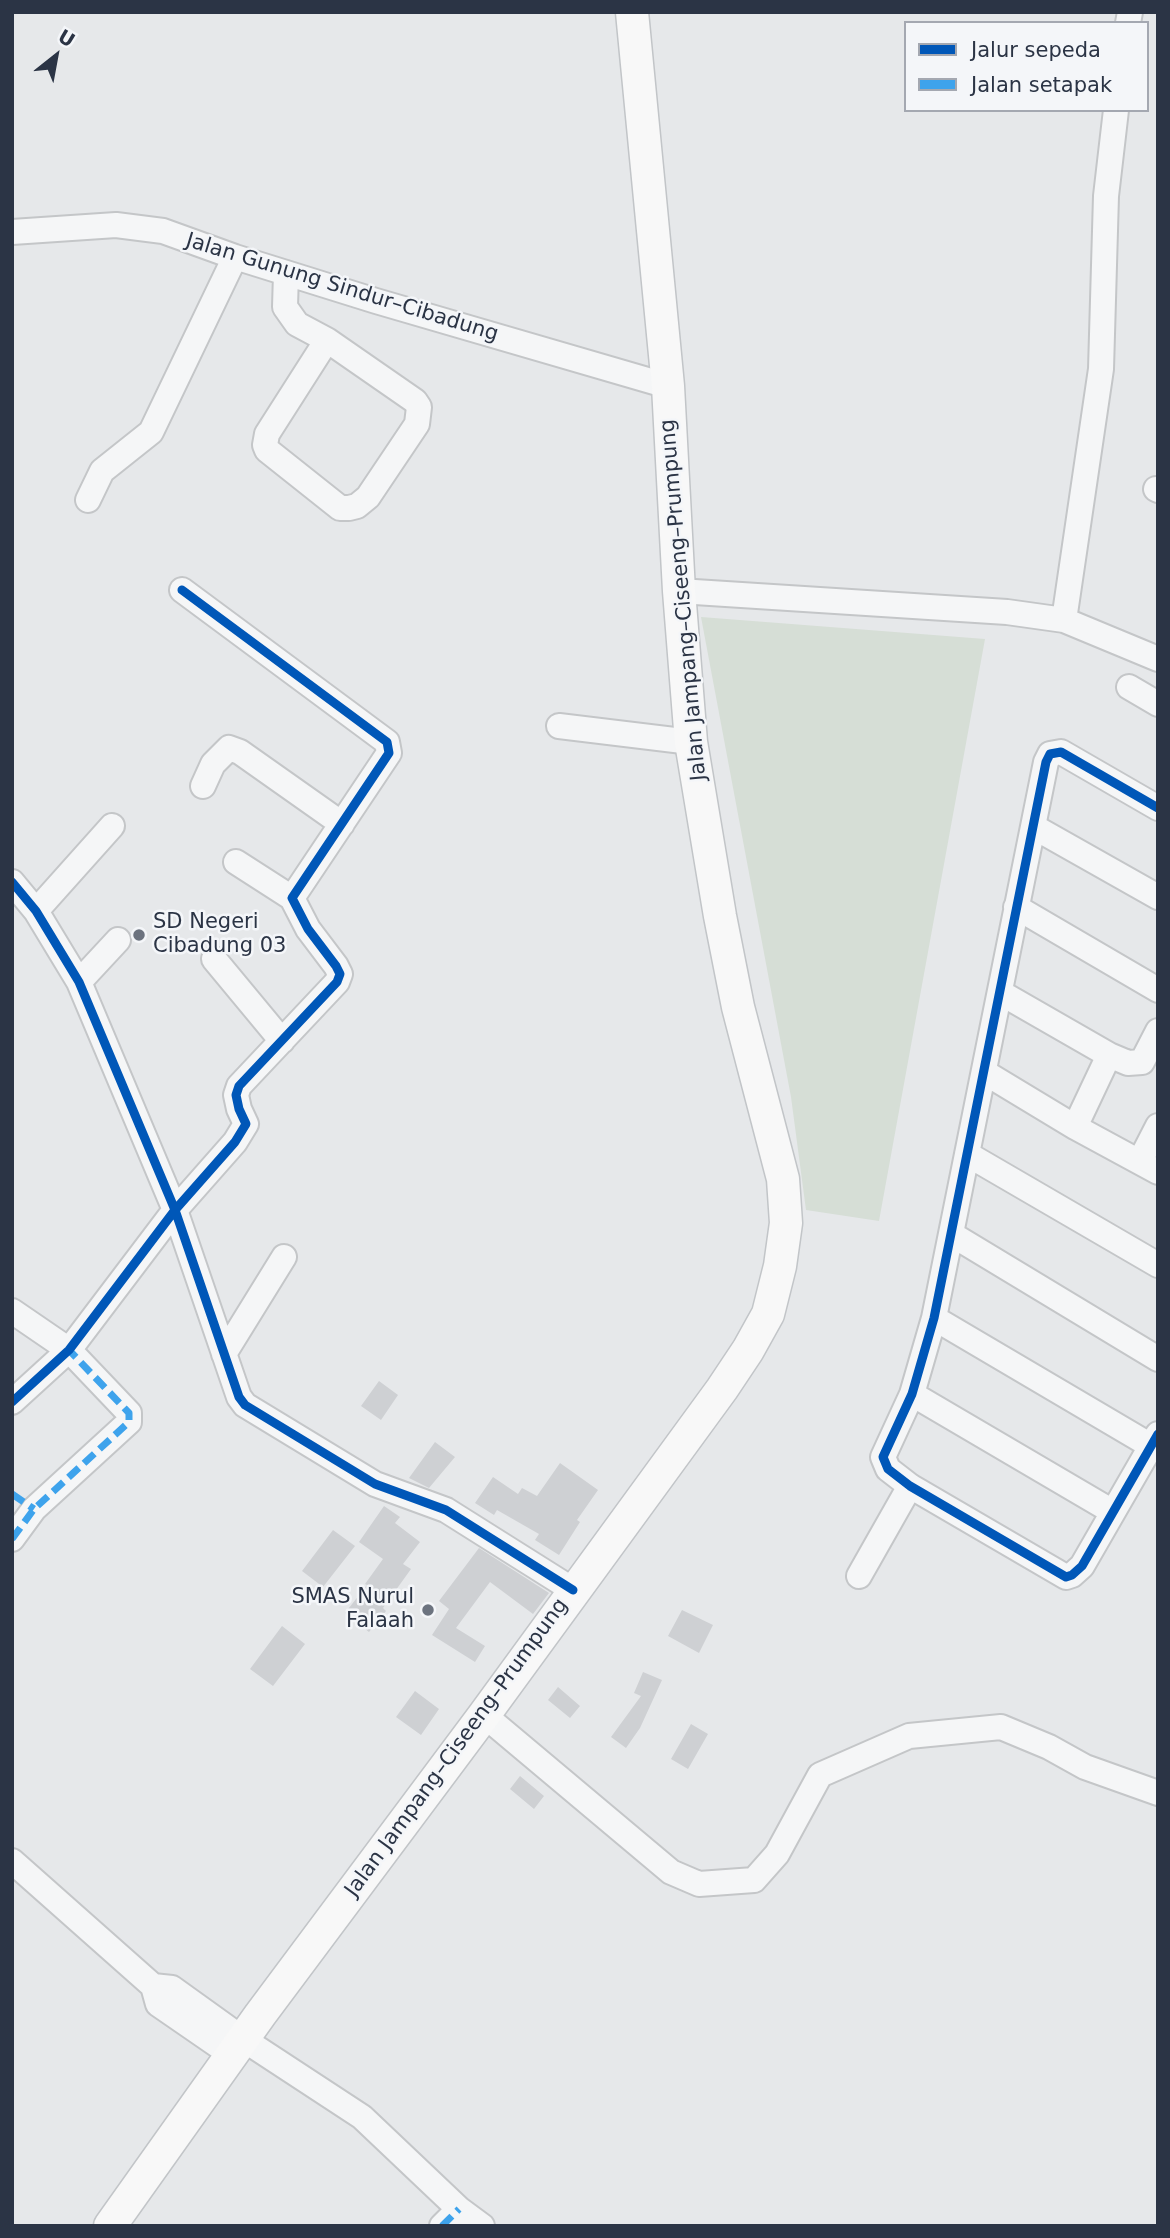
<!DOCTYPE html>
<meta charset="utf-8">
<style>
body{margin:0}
#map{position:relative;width:1170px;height:2238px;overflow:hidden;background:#e6e8ea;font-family:"DejaVu Sans",sans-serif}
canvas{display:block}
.frame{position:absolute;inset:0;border:14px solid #2b3445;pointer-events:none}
.legend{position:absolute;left:904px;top:21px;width:245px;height:91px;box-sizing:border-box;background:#f4f6f9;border:2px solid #a4a8b1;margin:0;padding:9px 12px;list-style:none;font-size:21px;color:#2b3445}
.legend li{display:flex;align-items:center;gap:14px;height:35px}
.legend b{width:35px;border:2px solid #a4a8b1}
.north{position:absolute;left:21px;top:21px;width:70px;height:70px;-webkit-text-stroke:5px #f4f6f9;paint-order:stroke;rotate:31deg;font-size:19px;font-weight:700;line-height:28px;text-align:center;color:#2b3445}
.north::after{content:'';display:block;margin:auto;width:24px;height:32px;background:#2b3445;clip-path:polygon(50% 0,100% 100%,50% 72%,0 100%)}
</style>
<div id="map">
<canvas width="1170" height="2238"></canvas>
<div class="frame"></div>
<ul class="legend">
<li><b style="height:9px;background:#0057b8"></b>Jalur sepeda</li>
<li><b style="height:9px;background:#3ea3ec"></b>Jalan setapak</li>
</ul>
<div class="north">U</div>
</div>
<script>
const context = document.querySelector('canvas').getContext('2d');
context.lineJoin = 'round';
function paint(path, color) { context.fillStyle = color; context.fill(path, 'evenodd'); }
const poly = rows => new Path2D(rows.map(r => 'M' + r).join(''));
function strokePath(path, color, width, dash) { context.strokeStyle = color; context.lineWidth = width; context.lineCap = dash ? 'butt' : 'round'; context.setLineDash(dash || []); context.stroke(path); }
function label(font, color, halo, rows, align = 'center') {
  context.font = font + ' "DejaVu Sans",sans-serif'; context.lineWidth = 5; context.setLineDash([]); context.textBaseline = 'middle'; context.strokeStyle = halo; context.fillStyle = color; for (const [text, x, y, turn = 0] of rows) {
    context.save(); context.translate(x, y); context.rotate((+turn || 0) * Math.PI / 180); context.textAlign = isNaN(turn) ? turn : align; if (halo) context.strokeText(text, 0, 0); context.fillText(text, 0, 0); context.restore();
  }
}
paint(poly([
 [701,617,985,639,879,1221,806,1210,791,1097]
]), '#d6ded6');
paint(poly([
 [379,1381,398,1395,381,1420,361,1406],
 [435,1442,455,1457,429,1488,409,1478],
 [560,1463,598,1490,577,1520,580,1522,559,1555,535,1540,539,1534,497,1510,494,1515,475,1503,493,1477,518,1494,522,1488,537,1496],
 [384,1506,400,1517,395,1523,420,1542,403,1564,411,1569,383,1608,386,1611,369,1632,345,1613,367,1585,365,1584,383,1559,359,1542],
 [333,1530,355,1546,323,1587,302,1571],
 [479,1548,549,1593,533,1614,490,1582,456,1628,485,1646,475,1662,432,1635,449,1609,439,1601],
 [682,1610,713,1625,699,1653,668,1636],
 [282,1626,305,1644,273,1686,250,1669],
 [643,1672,662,1680,640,1728,626,1748,611,1737,641,1696,634,1693],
 [558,1687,580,1706,570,1718,548,1700],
 [415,1691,439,1709,421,1735,396,1717],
 [691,1724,708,1734,688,1769,671,1759],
 [520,1776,544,1796,534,1809,510,1789]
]), '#ced0d3');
const minor = poly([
 [1128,23,1130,12],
 [12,232,116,225,163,231,235,257,376,301,668,386],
 [286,273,285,307,297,324,327,340,267,434,265,445,267,450,340,508,349,508,357,506,368,497,417,424,419,407,415,401,327,340],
 [1156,489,1158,490],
 [88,500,102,471,151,432,235,257],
 [679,591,1007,612,1064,620,1158,659],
 [1064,620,1101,369,1106,196,1116,110],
 [1129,687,1158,704],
 [559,726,691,742],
 [203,786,213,764,229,748,240,752,342,824],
 [1158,808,1061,752,1050,754,1046,762,934,1318,912,1394,883,1457,888,1469,910,1486,1066,1577,1072,1575,1082,1566,1158,1434],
 [1034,827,1158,897],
 [236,862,292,898],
 [12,882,36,911,79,982,175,1210,239,1397,245,1405,375,1484,446,1510,573,1590],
 [1016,907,1158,990],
 [36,911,112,826],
 [214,959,282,1041],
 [79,982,118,940],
 [1001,993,1109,1055],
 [984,1072,1075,1127,1158,1172],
 [1075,1127,1109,1055,1128,1063,1142,1062,1158,1031],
 [967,1154,1158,1265],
 [1140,1161,1158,1126],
 [951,1234,1158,1359],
 [12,1311,69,1350,129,1413,129,1422,34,1509,12,1539],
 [934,1318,1158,1450],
 [224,1354,284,1257],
 [912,1394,1113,1512],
 [12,1402,69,1350,175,1210,235,1142,246,1124,239,1109,236,1095,239,1086,337,982,340,974,336,966,308,929,292,898,389,753,387,742,182,590],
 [859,1576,910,1486],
 [484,1715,671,1872,699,1884,754,1880,777,1854,820,1775,909,1736,1001,1727,1049,1747,1085,1767,1158,1793],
 [12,1861,153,1986,158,2004,232,2055],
 [153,1986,172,1988,243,2039,362,2117,459,2209,482,2226],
 [442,2226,459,2209]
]);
const major = poly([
 [110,2226,260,2015,484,1715,722,1389,748,1350,768,1314,780,1266,786,1223,783,1179,738,1007,720,916,691,742,679,591,668,386,632,12]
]);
strokePath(minor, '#c4c6c8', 28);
strokePath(major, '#c2c5c8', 35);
strokePath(minor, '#f5f6f7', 24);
strokePath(major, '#f8f8f8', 32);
strokePath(poly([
 [12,1494,34,1509],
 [12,1539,34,1509,129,1422,129,1413,69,1350],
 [442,2226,459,2209]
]), '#3ea3ec', 7, [14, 7]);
strokePath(poly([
 [1158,808,1061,752,1050,754,1046,762,934,1318,912,1394,883,1457,888,1469,910,1486,1066,1577,1072,1575,1082,1566,1158,1434],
 [12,882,36,911,79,982,175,1210,239,1397,245,1405,375,1484,446,1510,573,1590],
 [12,1402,69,1350,175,1210,235,1142,246,1124,239,1109,236,1095,239,1086,337,982,340,974,336,966,308,929,292,898,389,753,387,742,182,590]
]), '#0057b8', 9);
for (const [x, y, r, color] of [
 [139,935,7,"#6c737f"],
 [428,1610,7,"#6c737f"]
]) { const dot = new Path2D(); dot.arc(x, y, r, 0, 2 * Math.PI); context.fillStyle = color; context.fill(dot); strokePath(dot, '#f4f6f9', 2.5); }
label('21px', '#2b3445', '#f4f6f9', [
 ["Jalan Gunung Sindur–Cibadung",342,288,17],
 ["Jalan Jampang–Ciseeng–Prumpung",684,600,-95],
 ["Jalan Jampang–Ciseeng–Prumpung",457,1748,-54]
]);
label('21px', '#2b3445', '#f4f6f9', [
 ["SD Negeri",153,923],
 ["Cibadung 03",153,947],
 ["SMAS Nurul",414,1598,"right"],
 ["Falaah",414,1622,"right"]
], 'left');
</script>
